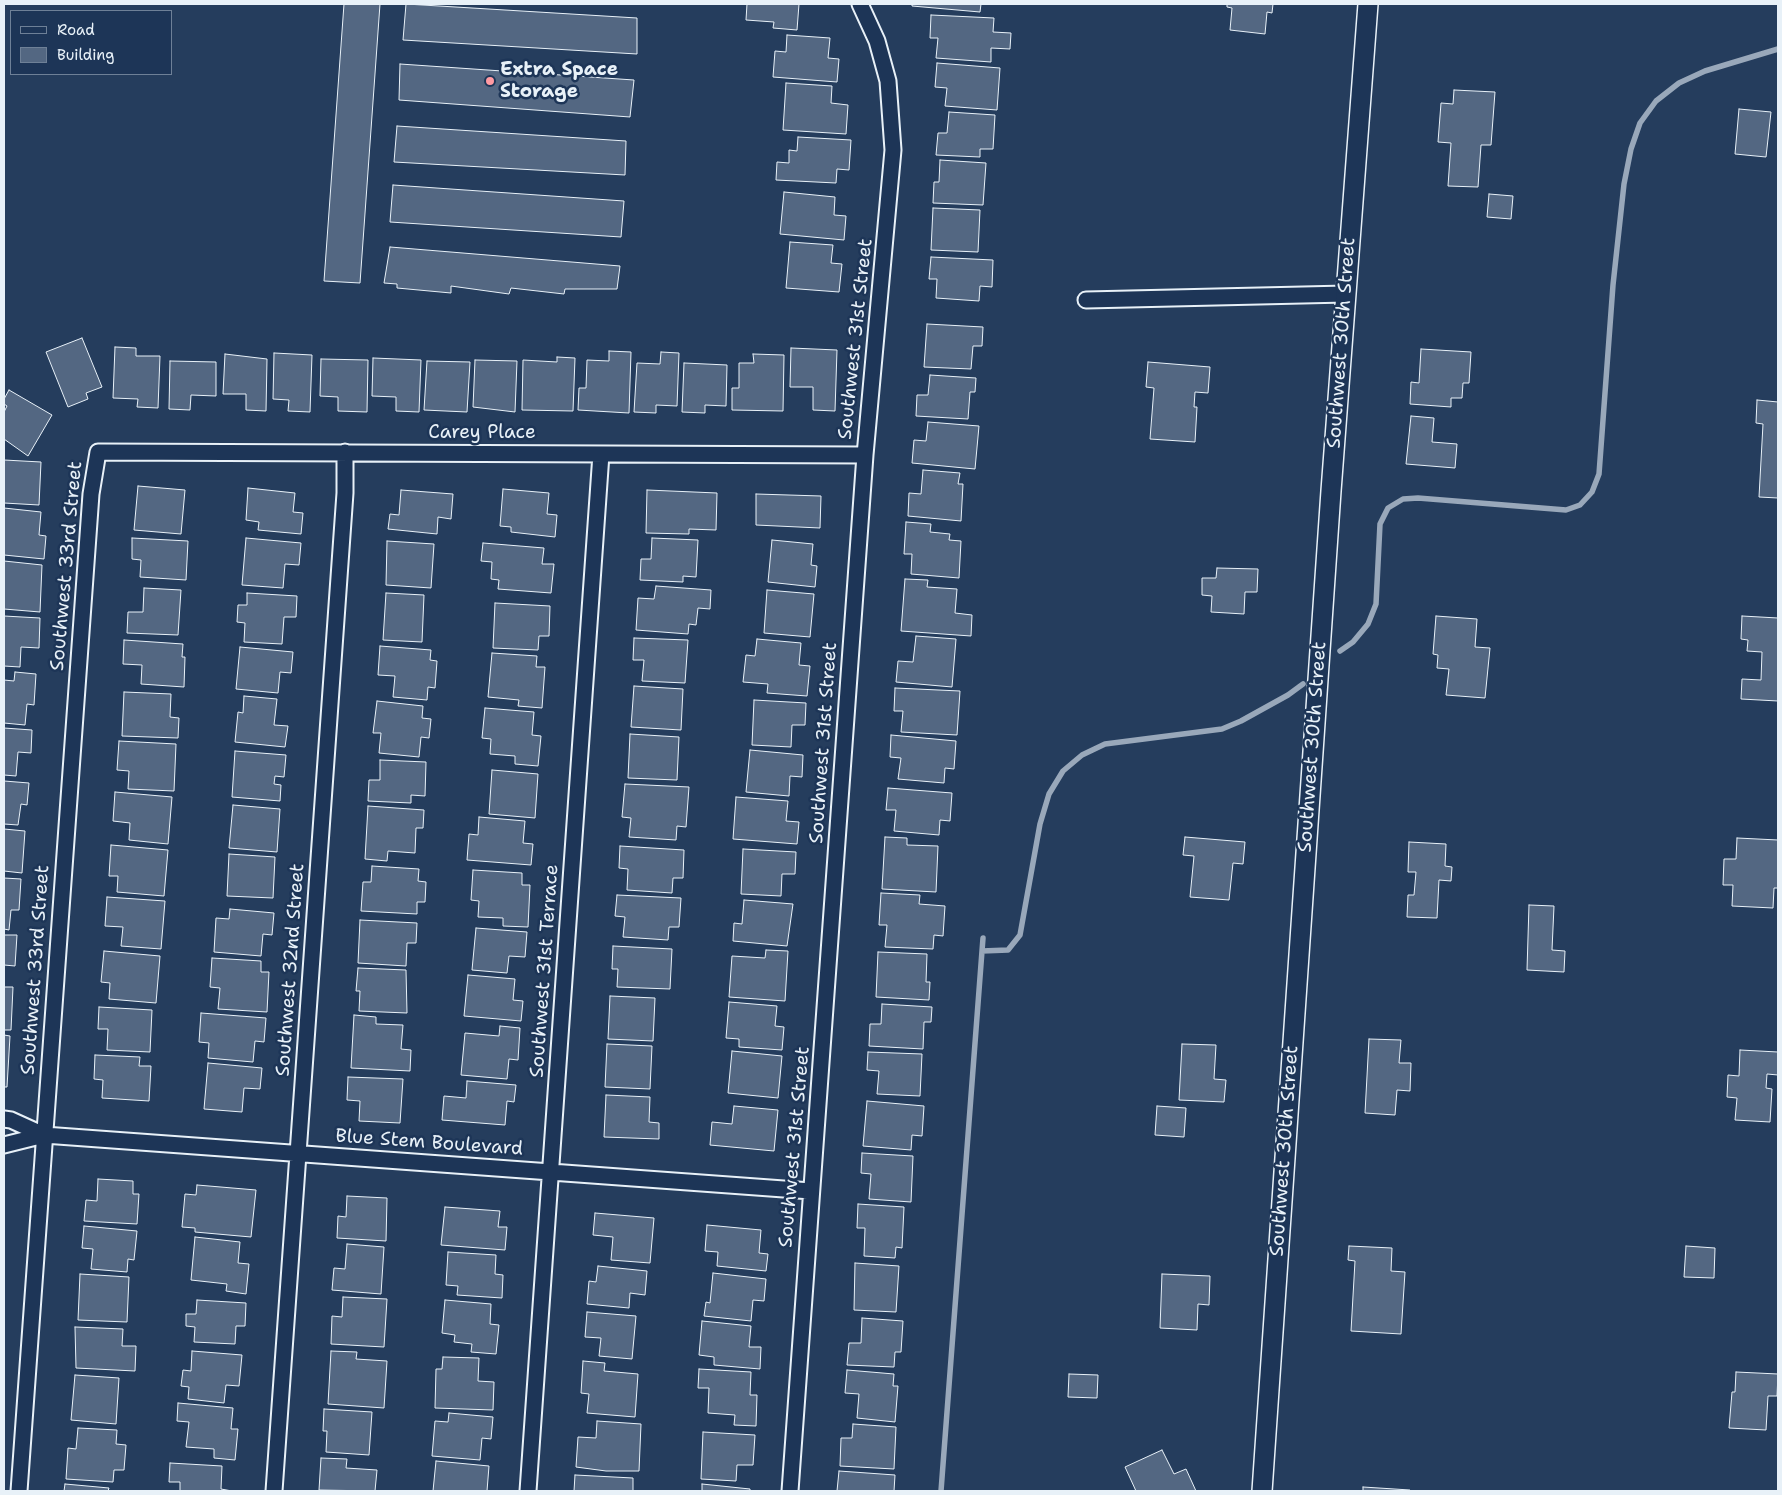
<!DOCTYPE html>
<style>
body{margin:0}
#map{position:relative;width:1782px;height:1495px;overflow:hidden;background:#253d5d;font-family:"Shantell Sans",sans-serif}
canvas{display:block}
.frame{position:absolute;inset:0;border:5px solid #e8f1f8;pointer-events:none}
.legend{position:absolute;left:10px;top:10px;width:162px;height:65px;box-sizing:border-box;background:#1d3557;border:1px solid #6e8097;margin:0;padding:6px 9px;list-style:none;font-size:15px;color:#e8f1f8}
.legend li{display:flex;align-items:center;gap:10px;height:25px}
.legend b{width:25px;border:1px solid #6e8097}
</style>
<div id="map">
<canvas width="1782" height="1495"></canvas>
<div class="frame"></div>
<ul class="legend">
<li><b style="height:6px;background:#1d3557"></b>Road</li>
<li><b style="height:14px;background:#536782"></b>Building</li>
</ul>
</div>
<script>
const context = document.querySelector('canvas').getContext('2d');
context.lineJoin = 'round';
const poly = rows => new Path2D(rows.map(r => 'M' + r).join(''));
function strokePath(path, color, width, dash) { context.strokeStyle = color; context.lineWidth = width; context.lineCap = dash ? 'butt' : 'round'; context.setLineDash(dash || []); context.stroke(path); }
function paint(path, color) { context.fillStyle = color; context.fill(path, 'evenodd'); }
function label(font, color, halo, rows, align = 'center') {
  context.font = font + ' "Shantell Sans",sans-serif'; context.lineWidth = 5; context.setLineDash([]); context.textBaseline = 'middle'; context.strokeStyle = halo; context.fillStyle = color; for (const [text, x, y, turn = 0] of rows) {
    context.save(); context.translate(x, y); context.rotate((+turn || 0) * Math.PI / 180); context.textAlign = isNaN(turn) ? turn : align; if (halo) context.strokeText(text, 0, 0); context.fillText(text, 0, 0); context.restore();
  }
}
strokePath(poly([
 [1340,651,1353,642,1368,624,1376,604,1380,524,1388,508,1403,499,1418,498,1566,510,1580,505,1592,492,1599,474,1613,285,1624,184,1631,149,1640,123,1656,101,1679,83,1705,71,1778,49],
 [983,938,982,951,1008,950,1020,935,1040,824,1049,794,1063,771,1082,755,1105,744,1222,729,1241,721,1288,695,1303,684],
 [941,1491,982,951]
]), '#99a8ba', 5.5);
const building = poly([
 [344,4,380,4,360,283,324,281,344,4],
 [406,4,637,18,637,54,403,40,406,4],
 [747,4,799,4,797,30,773,28,774,22,746,20,747,4],
 [912,4,981,4,980,12,912,6,912,4],
 [1227,4,1273,4,1272,13,1267,12,1265,34,1230,30,1232,8,1227,7,1227,4],
 [931,15,994,18,993,32,1011,33,1010,49,991,48,991,62,936,58,938,38,930,38,931,15],
 [787,35,830,38,828,58,839,59,837,82,773,77,775,51,786,52,787,35],
 [937,63,1000,68,997,110,945,106,947,88,935,87,937,63],
 [400,64,634,80,630,117,399,100,400,64],
 [786,83,832,86,831,103,848,105,846,134,783,130,786,83],
 [1454,90,1495,92,1491,145,1481,145,1478,187,1448,186,1451,143,1438,142,1441,103,1453,104,1454,90],
 [1739,109,1771,112,1766,157,1735,154,1739,109],
 [949,112,995,115,993,149,980,149,980,157,936,155,938,133,947,133,949,112],
 [397,126,626,141,625,175,394,162,397,126],
 [798,137,851,140,849,170,837,169,836,183,776,180,777,162,789,163,789,150,797,151,798,137],
 [940,160,986,163,983,205,933,203,934,182,939,182,940,160],
 [393,185,624,201,621,237,390,222,393,185],
 [784,192,835,197,834,215,846,216,844,240,780,234,784,192],
 [1489,194,1513,196,1511,219,1487,217,1489,194],
 [933,208,980,210,978,252,931,250,933,208],
 [790,242,833,245,831,263,842,264,839,292,786,288,790,242],
 [390,247,620,266,617,289,565,289,564,294,511,288,509,294,451,286,451,293,397,288,397,284,384,283,390,247],
 [931,257,993,260,992,287,980,286,979,301,936,298,937,279,929,279,931,257],
 [927,324,983,327,982,346,973,346,971,369,924,367,927,324],
 [82,338,102,387,86,393,88,399,68,407,46,352,82,338],
 [115,347,136,348,136,356,160,356,158,408,137,407,138,399,113,398,115,347],
 [791,348,837,350,835,411,813,410,813,387,790,387,791,348],
 [1421,349,1471,352,1469,383,1463,383,1462,398,1451,398,1451,407,1410,404,1411,382,1419,383,1421,349],
 [609,351,631,352,629,413,578,410,579,388,586,388,587,360,609,361,609,351],
 [661,352,679,353,677,406,656,405,656,413,634,412,637,363,660,364,661,352],
 [274,353,312,355,310,412,288,411,289,400,273,399,274,353],
 [225,354,267,359,266,411,246,410,246,394,223,394,225,354],
 [753,354,784,355,783,411,732,410,732,388,739,388,739,363,754,363,753,354],
 [557,357,575,358,573,411,522,410,523,360,557,362,557,357],
 [373,358,421,360,419,412,396,411,396,397,372,396,373,358],
 [321,359,368,360,367,412,338,411,338,397,320,396,321,359],
 [475,360,517,361,515,412,473,407,475,360],
 [170,361,216,362,216,396,191,395,190,410,169,409,170,361],
 [427,361,470,362,467,412,424,410,427,361],
 [1148,362,1210,367,1208,393,1195,392,1194,407,1197,407,1195,442,1150,439,1154,388,1146,387,1148,362],
 [684,363,727,365,726,406,705,405,705,413,682,412,684,363],
 [930,375,976,378,975,392,970,392,968,419,916,416,917,395,928,395,930,375],
 [9,390,52,415,28,456,4,439,4,412,7,406,4,404,4,399,9,390],
 [1757,400,1778,402,1778,498,1759,497,1763,424,1756,423,1757,400],
 [1411,416,1434,418,1432,442,1457,444,1455,468,1406,464,1411,416],
 [928,422,979,426,975,469,912,463,914,440,926,441,928,422],
 [4,460,41,462,39,505,4,503,4,460],
 [923,470,960,473,958,484,963,484,961,521,908,516,909,493,921,494,923,470],
 [138,486,185,490,181,534,134,530,138,486],
 [248,488,295,493,293,512,303,513,301,534,258,530,259,522,246,520,248,488],
 [503,489,549,493,547,514,557,515,555,537,511,532,511,527,500,526,503,489],
 [401,490,453,494,451,519,438,517,437,534,388,529,390,514,399,515,401,490],
 [647,490,717,493,716,530,689,529,689,534,646,533,647,490],
 [756,494,821,496,820,528,756,525,756,494],
 [4,508,41,512,39,535,46,536,44,559,4,555,4,508],
 [906,522,931,524,930,532,950,534,949,540,961,541,959,578,911,574,912,554,904,554,906,522],
 [132,538,188,541,186,580,140,577,141,560,132,559,132,538],
 [246,538,301,543,299,565,285,564,283,588,242,585,246,538],
 [652,538,698,540,696,577,683,576,683,582,640,580,641,559,651,559,652,538],
 [772,540,813,544,811,565,817,566,815,587,768,582,772,540],
 [387,541,434,544,431,588,386,585,387,541],
 [483,543,544,548,542,564,554,564,551,593,498,589,499,580,491,579,492,562,481,561,483,543],
 [4,561,42,565,40,612,4,609,4,561],
 [1217,568,1258,569,1257,592,1245,592,1244,614,1211,612,1212,596,1202,595,1202,578,1216,578,1217,568],
 [905,579,928,580,927,587,957,589,955,613,972,615,971,636,901,631,905,579],
 [656,586,711,590,710,609,698,608,696,625,689,624,688,634,636,630,638,598,654,599,656,586],
 [144,588,181,590,178,635,127,633,128,612,143,612,144,588],
 [767,590,814,594,810,637,764,633,767,590],
 [247,593,297,596,296,617,284,617,282,644,244,642,245,623,237,622,238,605,247,605,247,593],
 [386,593,424,595,422,642,383,640,386,593],
 [495,603,550,606,549,636,539,636,538,650,493,648,495,603],
 [4,616,40,618,39,648,21,647,20,667,4,666,4,616],
 [1436,616,1477,619,1475,647,1490,648,1485,698,1446,695,1449,669,1437,668,1438,655,1433,654,1436,616],
 [1742,616,1778,618,1778,701,1741,699,1742,679,1761,680,1762,652,1747,651,1748,640,1741,639,1742,616],
 [916,636,956,639,952,687,896,682,898,661,913,662,916,636],
 [634,638,688,640,685,683,642,681,644,660,633,660,634,638],
 [757,639,801,643,799,665,810,666,807,696,767,693,768,684,743,682,746,655,755,656,757,639],
 [124,640,183,644,182,657,185,657,184,687,141,684,142,665,123,664,124,640],
 [380,646,431,650,430,660,437,661,435,688,428,687,427,700,393,697,395,676,378,675,380,646],
 [240,647,293,652,291,673,280,672,278,693,236,689,240,647],
 [492,653,537,656,536,667,545,667,542,708,518,706,519,700,488,697,492,653],
 [15,672,36,674,34,705,27,704,25,725,4,723,4,680,14,681,15,672],
 [634,686,683,689,681,730,631,727,634,686],
 [895,688,960,691,957,735,901,732,903,711,894,711,895,688],
 [124,692,171,694,170,717,179,718,178,738,122,736,124,692],
 [244,696,277,699,274,725,288,726,285,747,235,742,238,712,243,713,244,696],
 [754,700,806,703,805,725,792,725,791,747,752,745,754,700],
 [377,701,423,706,422,718,431,719,429,738,421,737,419,757,379,753,381,733,373,733,377,701],
 [485,708,534,712,532,735,541,736,538,766,515,764,515,756,490,754,491,739,482,738,485,708],
 [4,728,32,730,31,753,18,752,16,776,4,775,4,728],
 [630,734,679,737,677,780,628,778,630,734],
 [891,735,956,741,954,769,945,768,944,783,898,779,901,758,890,757,891,735],
 [119,741,176,744,174,791,128,789,129,771,117,770,119,741],
 [750,750,803,755,802,777,790,776,789,796,746,792,750,750],
 [235,751,286,755,284,777,275,776,274,784,281,785,280,801,232,797,235,751],
 [380,760,426,762,425,796,411,795,411,803,368,801,369,780,380,780,380,760],
 [492,770,538,774,535,818,489,814,492,770],
 [4,781,29,783,27,805,21,804,18,825,4,824,4,781],
 [625,784,689,787,686,827,677,826,676,840,629,837,631,818,622,817,625,784],
 [888,788,952,793,950,821,940,820,939,835,894,831,896,810,886,810,888,788],
 [115,792,172,797,168,844,129,840,130,823,113,821,115,792],
 [736,797,788,801,786,821,799,822,797,844,733,839,736,797],
 [233,805,280,809,277,852,229,848,233,805],
 [368,806,424,810,423,828,416,828,415,853,388,851,387,861,365,859,368,806],
 [479,817,525,821,523,843,533,844,531,865,467,860,469,834,478,835,479,817],
 [4,829,25,831,22,873,4,871,4,829],
 [885,837,907,838,907,845,938,846,936,892,882,889,885,837],
 [1185,837,1245,842,1243,864,1233,863,1229,900,1190,897,1194,856,1183,855,1185,837],
 [1737,838,1778,840,1778,888,1774,888,1773,908,1732,906,1733,885,1723,885,1724,859,1736,859,1737,838],
 [1409,842,1446,844,1445,866,1452,867,1451,881,1439,880,1437,918,1407,917,1408,895,1414,895,1416,872,1408,872,1409,842],
 [111,845,168,850,164,896,117,892,118,876,109,876,111,845],
 [620,846,684,850,683,878,673,878,672,893,627,890,628,869,619,868,620,846],
 [743,849,796,852,795,874,782,874,781,896,741,894,743,849],
 [229,854,275,857,273,898,227,896,229,854],
 [372,866,419,869,418,881,426,882,425,902,417,902,417,914,361,911,363,882,371,882,372,866],
 [473,870,522,873,522,885,530,885,528,927,503,926,503,918,478,917,479,901,471,900,473,870],
 [4,878,21,879,19,910,11,910,9,930,4,929,4,878],
 [881,893,920,895,919,904,945,906,943,936,934,935,933,949,885,947,887,925,879,925,881,893],
 [617,895,681,898,679,927,669,927,668,940,623,937,625,917,615,916,617,895],
 [107,897,165,901,161,949,121,946,123,927,105,926,107,897],
 [744,900,793,904,787,946,733,941,734,923,742,924,744,900],
 [1529,905,1554,906,1552,950,1565,951,1564,972,1527,970,1529,905],
 [230,909,274,913,272,935,263,934,261,956,214,952,216,918,229,919,230,909],
 [360,920,417,923,416,943,407,943,406,966,358,963,360,920],
 [476,928,527,932,525,957,509,956,507,973,472,970,476,928],
 [4,935,17,935,15,966,4,965,4,935],
 [613,946,672,949,670,989,617,987,618,969,612,969,613,946],
 [766,950,788,951,785,1001,729,997,732,956,765,958,766,950],
 [104,951,160,956,156,1003,109,999,110,983,101,982,104,951],
 [878,952,927,954,926,982,930,982,929,1000,876,997,878,952],
 [212,958,261,961,261,972,269,972,267,1012,218,1009,220,988,210,987,212,958],
 [358,968,406,970,407,1013,359,1011,360,991,356,991,358,968],
 [468,975,515,979,513,1000,523,1001,521,1021,464,1016,468,975],
 [4,987,13,987,11,1030,4,1030,4,987],
 [610,996,655,998,653,1041,608,1039,610,996],
 [729,1002,777,1006,775,1026,784,1027,782,1050,739,1047,739,1039,726,1038,729,1002],
 [882,1004,932,1007,931,1022,924,1022,923,1049,869,1046,870,1024,881,1024,882,1004],
 [99,1007,152,1010,150,1052,107,1050,108,1029,98,1029,99,1007],
 [201,1013,266,1018,264,1042,255,1041,253,1062,208,1058,209,1043,199,1042,201,1013],
 [354,1015,376,1017,376,1024,403,1025,401,1049,411,1050,410,1071,351,1068,354,1015],
 [500,1026,520,1028,518,1060,509,1059,507,1079,461,1075,465,1033,499,1036,500,1026],
 [4,1035,10,1036,7,1087,4,1087,4,1035],
 [1369,1039,1401,1040,1399,1063,1411,1063,1410,1091,1397,1090,1395,1115,1365,1113,1369,1039],
 [607,1044,652,1046,650,1089,605,1087,607,1044],
 [1182,1044,1216,1045,1214,1079,1226,1080,1224,1102,1179,1100,1182,1044],
 [1740,1050,1778,1052,1778,1075,1767,1074,1766,1088,1772,1089,1770,1122,1735,1120,1737,1098,1727,1097,1728,1075,1739,1076,1740,1050],
 [732,1051,782,1056,778,1098,728,1093,732,1051],
 [868,1052,922,1054,920,1096,877,1094,879,1071,867,1070,868,1052],
 [95,1055,140,1057,139,1066,151,1066,149,1101,102,1098,103,1080,94,1079,95,1055],
 [208,1063,262,1068,260,1089,244,1088,242,1112,204,1109,208,1063],
 [348,1077,403,1079,400,1123,359,1121,360,1101,347,1100,348,1077],
 [467,1081,516,1085,514,1102,507,1101,505,1125,442,1120,444,1096,466,1098,467,1081],
 [606,1095,650,1097,649,1122,659,1123,659,1139,604,1137,606,1095],
 [867,1101,924,1106,922,1136,912,1135,911,1150,863,1146,867,1101],
 [734,1106,778,1110,774,1151,710,1145,712,1122,732,1124,734,1106],
 [1157,1106,1186,1108,1184,1137,1155,1135,1157,1106],
 [862,1153,913,1156,911,1202,869,1199,871,1174,861,1173,862,1153],
 [98,1179,133,1181,133,1194,139,1194,137,1224,84,1221,86,1200,97,1201,98,1179],
 [197,1185,256,1190,251,1237,195,1232,195,1228,182,1227,185,1194,196,1195,197,1185],
 [347,1196,387,1198,386,1241,337,1238,338,1216,346,1217,347,1196],
 [858,1204,904,1207,902,1248,896,1247,895,1258,864,1256,865,1228,857,1228,858,1204],
 [445,1207,500,1211,498,1227,507,1227,505,1250,441,1245,445,1207],
 [595,1213,654,1218,650,1263,611,1260,613,1237,593,1235,595,1213],
 [707,1225,761,1230,759,1253,768,1254,766,1271,717,1266,718,1252,705,1251,707,1225],
 [84,1226,137,1231,134,1260,128,1259,127,1272,91,1269,93,1249,82,1248,84,1226],
 [195,1237,240,1242,238,1263,249,1264,246,1294,226,1291,227,1284,191,1280,195,1237],
 [347,1244,384,1247,381,1294,332,1290,334,1268,345,1269,347,1244],
 [1349,1246,1392,1248,1391,1271,1405,1272,1401,1334,1351,1331,1355,1261,1348,1260,1349,1246],
 [1686,1246,1715,1248,1714,1278,1684,1277,1686,1246],
 [448,1252,496,1255,495,1274,503,1275,502,1298,457,1295,458,1286,446,1285,448,1252],
 [855,1263,899,1266,896,1312,854,1310,855,1263],
 [598,1266,647,1271,645,1295,630,1293,629,1308,587,1304,589,1281,596,1282,598,1266],
 [713,1273,766,1279,764,1301,753,1300,751,1321,704,1316,706,1302,710,1303,713,1273],
 [80,1274,129,1277,127,1322,78,1320,80,1274],
 [1162,1274,1210,1276,1209,1305,1198,1304,1197,1330,1160,1328,1162,1274],
 [343,1297,387,1299,384,1347,331,1344,332,1316,342,1317,343,1297],
 [197,1300,246,1303,245,1326,236,1326,235,1344,194,1342,195,1327,186,1326,186,1314,196,1314,197,1300],
 [445,1300,491,1304,490,1324,499,1325,496,1354,471,1352,472,1344,454,1342,455,1335,442,1333,445,1300],
 [587,1312,636,1316,632,1359,599,1356,601,1338,585,1337,587,1312],
 [862,1318,903,1321,901,1352,895,1352,894,1367,847,1365,849,1343,861,1343,862,1318],
 [702,1321,751,1326,749,1347,761,1347,760,1369,714,1365,714,1357,699,1355,702,1321],
 [75,1327,123,1329,122,1346,136,1346,135,1371,76,1368,75,1327],
 [192,1351,242,1355,239,1386,226,1385,224,1403,188,1399,189,1387,181,1386,183,1370,191,1371,192,1351],
 [331,1351,357,1352,356,1359,387,1361,384,1408,328,1404,331,1351],
 [443,1357,479,1358,478,1381,494,1382,493,1410,435,1408,436,1369,442,1369,443,1357],
 [583,1361,605,1363,604,1371,638,1374,635,1417,587,1413,589,1394,581,1393,583,1361],
 [699,1369,751,1372,750,1395,757,1395,756,1426,734,1425,735,1415,708,1413,709,1388,698,1388,699,1369],
 [847,1370,894,1374,893,1386,898,1386,895,1422,857,1418,859,1394,845,1393,847,1370],
 [1736,1372,1778,1374,1777,1396,1768,1396,1766,1430,1729,1428,1732,1392,1735,1392,1736,1372],
 [1069,1374,1098,1375,1097,1398,1068,1397,1069,1374],
 [75,1375,119,1378,116,1424,71,1420,75,1375],
 [178,1403,233,1408,231,1429,238,1429,235,1460,214,1458,214,1449,186,1447,189,1422,177,1421,178,1403],
 [324,1409,372,1412,369,1455,326,1452,327,1431,323,1431,324,1409],
 [449,1413,493,1417,491,1439,482,1438,480,1460,432,1456,435,1421,448,1422,449,1413],
 [597,1421,641,1424,639,1471,606,1471,576,1467,578,1437,596,1438,597,1421],
 [853,1424,896,1427,894,1469,840,1466,841,1438,852,1438,853,1424],
 [78,1428,117,1430,116,1444,126,1445,124,1470,114,1470,113,1482,66,1479,68,1448,76,1449,78,1428],
 [703,1432,755,1435,753,1465,737,1465,736,1481,701,1479,703,1432],
 [1162,1450,1174,1474,1186,1469,1196,1491,1136,1491,1125,1467,1162,1450],
 [321,1458,347,1459,346,1468,377,1470,375,1491,319,1490,321,1458],
 [436,1461,489,1466,487,1491,433,1491,436,1461],
 [170,1463,222,1466,221,1489,232,1491,180,1491,180,1482,169,1482,170,1463],
 [839,1471,895,1475,894,1491,837,1491,839,1471],
 [575,1475,633,1478,633,1491,574,1491,575,1475],
 [65,1484,109,1488,108,1491,64,1491,65,1484],
 [702,1484,750,1489,750,1491,702,1491,702,1484],
 [1363,1487,1410,1490,1410,1491,1363,1491,1363,1487]
]);
paint(building, '#536782');
strokePath(building, '#e8f1f8', 1);
const minor = poly([
 [1086,300,1346,294],
 [4,1119,11,1120,44,1135,811,1191],
 [4,1145,44,1135],
 [19,1491,91,494,98,452,865,455],
 [274,1491,345,493,345,452],
 [528,1491,601,454],
 [790,1491,865,455,893,150,888,81,877,41,860,4]
]);
const tertiary = poly([
 [1262,1491,1331,491,1368,4]
]);
strokePath(minor, '#e8f1f8', 19);
strokePath(tertiary, '#e8f1f8', 22);
strokePath(minor, '#1d3557', 15);
strokePath(tertiary, '#1d3557', 19);
for (const [x, y, r, color] of [
 [490,81,5,"#ff9aa2"]
]) { const dot = new Path2D(); dot.arc(x, y, r, 0, 2 * Math.PI); context.fillStyle = color; context.fill(dot); strokePath(dot, '#1d3557', 2); }
label('bold 19px', '#e8f1f8', '#1d3557', [
 ["Extra Space",500,70],
 ["Storage",500,92]
], 'left');
label('19px', '#e8f1f8', '#1d3557', [
 ["Southwest 31st Street",856,339,-84],
 ["Southwest 30th Street",1342,343,-86],
 ["Carey Place",482,433],
 ["Southwest 33rd Street",67,566,-85],
 ["Southwest 31st Street",824,743,-86],
 ["Southwest 30th Street",1313,747,-86],
 ["Southwest 33rd Street",36,970,-86],
 ["Southwest 32nd Street",291,970,-86],
 ["Southwest 31st Terrace",545,971,-86],
 ["Blue Stem Boulevard",429,1143,4],
 ["Southwest 31st Street",795,1147,-85],
 ["Southwest 30th Street",1285,1151,-86]
]);
</script>
